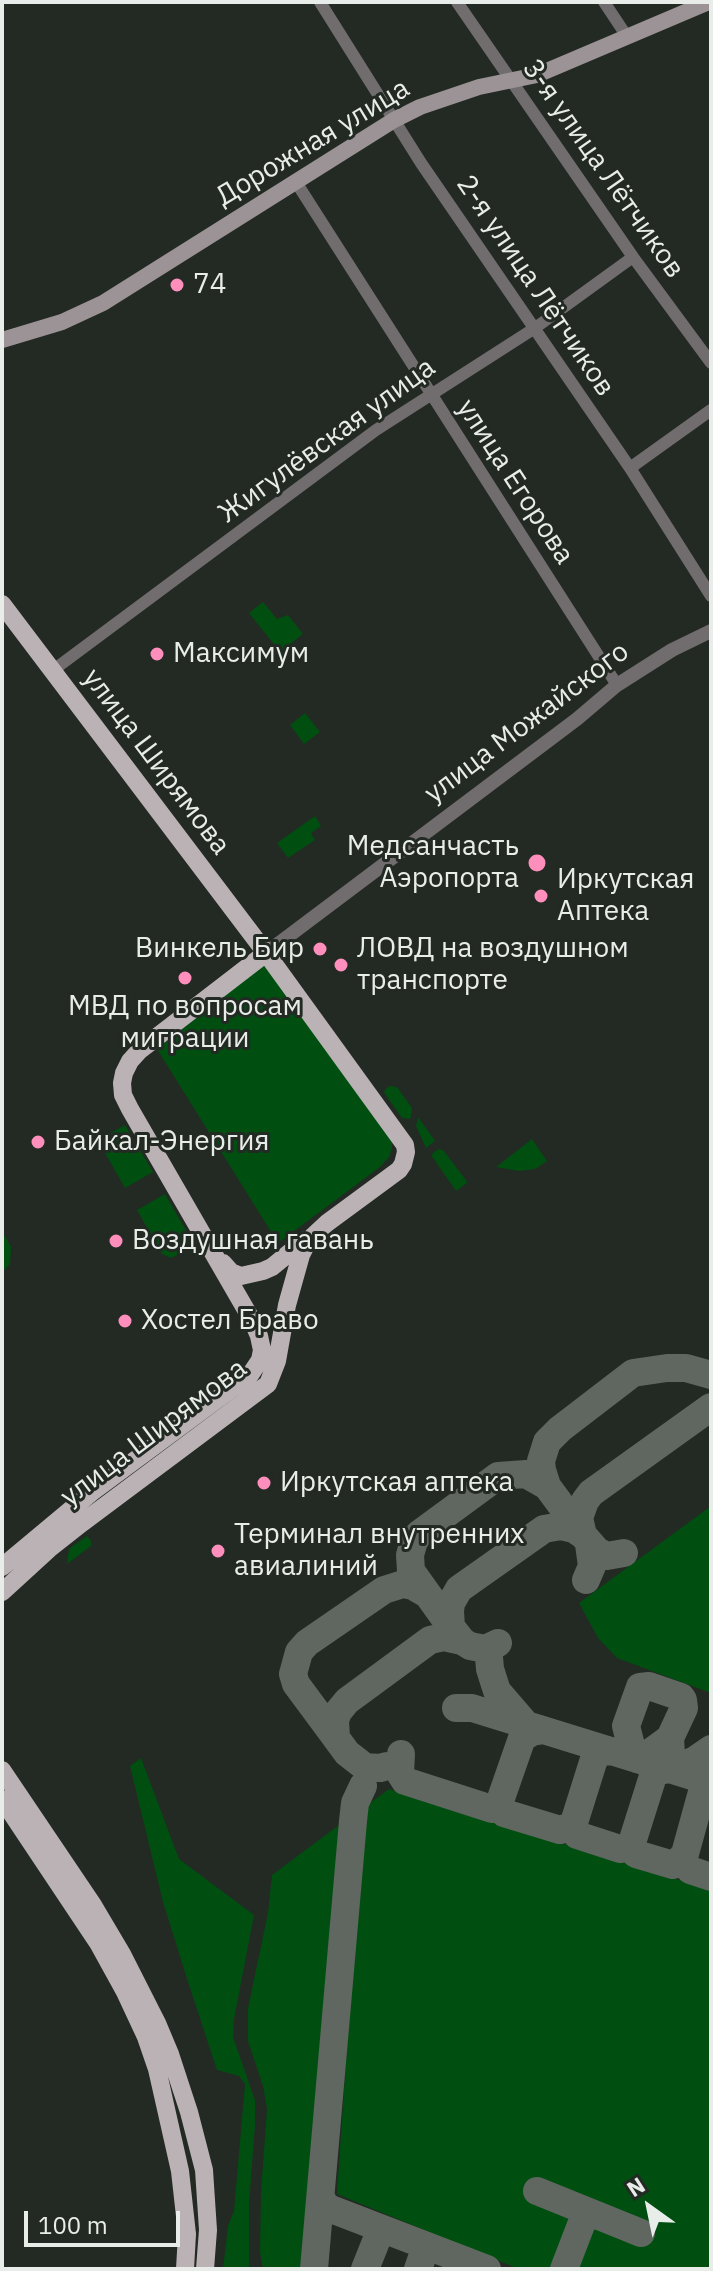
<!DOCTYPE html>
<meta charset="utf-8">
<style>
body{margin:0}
#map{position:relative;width:713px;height:2271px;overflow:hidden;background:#232923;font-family:"IBM Plex Sans",sans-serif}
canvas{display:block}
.frame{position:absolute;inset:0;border:4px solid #e9ede9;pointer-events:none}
.north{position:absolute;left:609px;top:2167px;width:80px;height:80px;-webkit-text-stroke:6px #232923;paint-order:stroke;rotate:327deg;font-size:22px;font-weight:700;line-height:32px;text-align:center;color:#e9ede9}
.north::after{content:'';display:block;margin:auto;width:28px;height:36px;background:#e9ede9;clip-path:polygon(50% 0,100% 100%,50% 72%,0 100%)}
.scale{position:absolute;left:24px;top:2211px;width:156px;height:36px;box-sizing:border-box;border:4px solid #e9ede9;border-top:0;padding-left:10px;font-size:24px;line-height:28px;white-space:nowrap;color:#e9ede9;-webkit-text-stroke:6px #232923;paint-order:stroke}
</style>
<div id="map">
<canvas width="713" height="2271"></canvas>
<div class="frame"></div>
<div class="north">N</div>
<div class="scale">100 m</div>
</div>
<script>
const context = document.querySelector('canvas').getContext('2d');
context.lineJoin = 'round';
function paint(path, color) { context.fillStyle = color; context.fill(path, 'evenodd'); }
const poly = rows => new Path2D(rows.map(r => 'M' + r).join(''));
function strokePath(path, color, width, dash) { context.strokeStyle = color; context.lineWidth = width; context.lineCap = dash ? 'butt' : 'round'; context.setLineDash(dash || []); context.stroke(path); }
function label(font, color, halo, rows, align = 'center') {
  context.font = font + ' "IBM Plex Sans",sans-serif'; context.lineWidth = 6; context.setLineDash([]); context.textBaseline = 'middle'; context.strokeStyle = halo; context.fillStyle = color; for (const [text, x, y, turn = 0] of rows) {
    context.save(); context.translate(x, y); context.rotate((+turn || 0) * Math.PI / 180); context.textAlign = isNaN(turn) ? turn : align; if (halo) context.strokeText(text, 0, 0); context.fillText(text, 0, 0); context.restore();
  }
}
paint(poly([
 [263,602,277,619,288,615,303,634,280,652,249,613],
 [305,713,320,732,304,744,290,725],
 [315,816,321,826,311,833,315,840,288,858,277,843],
 [265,964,392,1137,392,1148,389,1157,380,1167,278,1243,157,1049],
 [389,1086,397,1087,412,1108,411,1117,409,1119,402,1118,385,1094,384,1091],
 [418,1117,435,1141,426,1148,416,1126],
 [125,1125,153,1172,125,1188,100,1144,104,1137],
 [532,1139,547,1161,535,1169,519,1171,496,1167],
 [438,1149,443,1150,466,1180,467,1183,456,1191,431,1155],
 [165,1194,194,1244,191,1248,171,1258,162,1254,137,1210],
 [2,1231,11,1247,10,1264,2,1272],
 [711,1506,711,1693,617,1658,598,1638,579,1603],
 [87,1536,91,1541,91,1546,67,1564,69,1549],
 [141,1758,179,1859,254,1915,234,2019,233,2037,255,2100,255,2125,249,2204,249,2269,223,2269,228,2226,234,2211,245,2084,239,2076,217,2070,188,1982,163,1902,130,1766],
 [389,1789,711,1890,711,2264,709,2269,571,2269,587,2222,648,2245,654,2228,532,2180,525,2197,577,2219,559,2269,519,2269,337,2194,363,1808],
 [339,1825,305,2269,263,2269,260,2252,261,2192,267,2109,263,2086,248,2041,248,2008,268,1913,272,1875]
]), '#004f11');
strokePath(poly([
 [583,1535,579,1518,585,1501,591,1493,711,1407],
 [624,1553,607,1556,597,1551,583,1535,547,1486,542,1470,541,1461,547,1442,560,1429,633,1373,667,1368,686,1368,711,1375],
 [586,1580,592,1566,589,1544],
 [451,1627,411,1571,410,1555,414,1541,419,1534,498,1476,526,1474,547,1486],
 [498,1643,485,1649,470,1646,462,1641,451,1627,450,1611,451,1603,459,1589,544,1529,561,1526,574,1529,583,1535],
 [489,1657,490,1669,497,1691,522,1720,524,1725],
 [456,1708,472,1708,711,1782],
 [543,1730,532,1732,522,1738,499,1804,500,1808,504,1813,560,1830,571,1826],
 [336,1738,296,1684,293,1674,299,1652,307,1643,384,1590,403,1584,413,1586,427,1594],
 [670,1738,644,1757,637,1759,633,1753,626,1726,640,1687,649,1686,681,1697,683,1700,684,1708,670,1738,672,1770,695,1760,711,1749],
 [612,1751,601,1752,594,1759,572,1829,577,1835,620,1849,630,1846],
 [401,1754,400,1773,405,1781,492,1809,499,1804],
 [387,1766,380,1768,365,1767,347,1753,336,1738,335,1720,338,1712,347,1701,430,1640,444,1637,462,1641],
 [668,1769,659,1771,653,1776,630,1849,636,1854,673,1865,678,1863,683,1856],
 [711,1785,702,1792,683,1861,690,1870,711,1877],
 [537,2191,641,2233],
 [321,2197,325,2206,331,2209,487,2269],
 [314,2269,353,1821,355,1803,363,1786],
 [365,2269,379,2234,386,2231],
 [418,2269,424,2252,435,2249],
 [564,2269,586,2212]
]), '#606660', 28);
strokePath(poly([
 [320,2,421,163,630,468,711,596],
 [457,2,633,257,711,363],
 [604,2,628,38],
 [296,182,617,685],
 [630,468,711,410],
 [52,671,376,430,535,328,633,257]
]), '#716c6e', 12);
strokePath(poly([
 [266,953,577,719,617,685,672,650,711,631]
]), '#716c6e', 14);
strokePath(poly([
 [2,340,62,322,103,303,394,120,420,107,479,87,537,75,709,2]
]), '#9b9396', 16);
strokePath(poly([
 [2,604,266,953,405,1145,406,1152,403,1164,399,1170,327,1223,313,1236,305,1247,301,1255,287,1305,277,1361,268,1384,82,1523,49,1549,2,1592],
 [223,1263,231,1272,241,1276,263,1271,272,1267,305,1240],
 [2,1567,92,1492,250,1375,260,1360,262,1350,259,1336,253,1322,130,1109,123,1095,122,1083,124,1073,130,1061,140,1050,266,953],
 [2,1770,93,1905,122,1954,157,2023,170,2054,189,2112,204,2170,208,2230,205,2269],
 [2,1799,98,1943,125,1992,146,2037,157,2069,180,2171,187,2234,185,2269]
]), '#bbb2b5', 18);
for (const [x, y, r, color] of [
 [177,285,8,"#fe8ebc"],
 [157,654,8,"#fe8ebc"],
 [537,863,10,"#fe8ebc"],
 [541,896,8,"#fe8ebc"],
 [320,949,8,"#fe8ebc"],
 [341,965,8,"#fe8ebc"],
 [185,978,8,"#fe8ebc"],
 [38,1142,8,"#fe8ebc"],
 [116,1241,8,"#fe8ebc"],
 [125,1321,8,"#fe8ebc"],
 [264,1483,8,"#fe8ebc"],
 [218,1551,8,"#fe8ebc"]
]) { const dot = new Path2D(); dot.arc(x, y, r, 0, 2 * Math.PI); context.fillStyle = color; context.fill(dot); strokePath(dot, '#232923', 3); }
label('28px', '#e9ede9', '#232923', [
 ["Дорожная улица",313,143,-31],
 ["3-я улица Лётчиков",603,169,55],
 ["2-я улица Лётчиков",535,286,56],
 ["Жигулёвская улица",327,441,-36],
 ["улица Егорова",515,482,57],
 ["улица Можайского",527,723,-37],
 ["улица Ширямова",156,762,53],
 ["улица Ширямова",154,1433,-37]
]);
label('28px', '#e9ede9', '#232923', [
 ["74",193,285],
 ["Максимум",173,654],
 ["Медсанчасть",519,847,"right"],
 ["Аэропорта",519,879,"right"],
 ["Иркутская",557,880],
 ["Аптека",557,912],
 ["Винкель Бир",304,949,"right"],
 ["ЛОВД на воздушном",357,949],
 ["транспорте",357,981],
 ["МВД по вопросам",185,1007,"center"],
 ["миграции",185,1039,"center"],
 ["Байкал-Энергия",54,1142],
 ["Воздушная гавань",132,1241],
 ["Хостел Браво",141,1321],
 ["Иркутская аптека",280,1483],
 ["Терминал внутренних",234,1535],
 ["авиалиний",234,1567]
], 'left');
</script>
